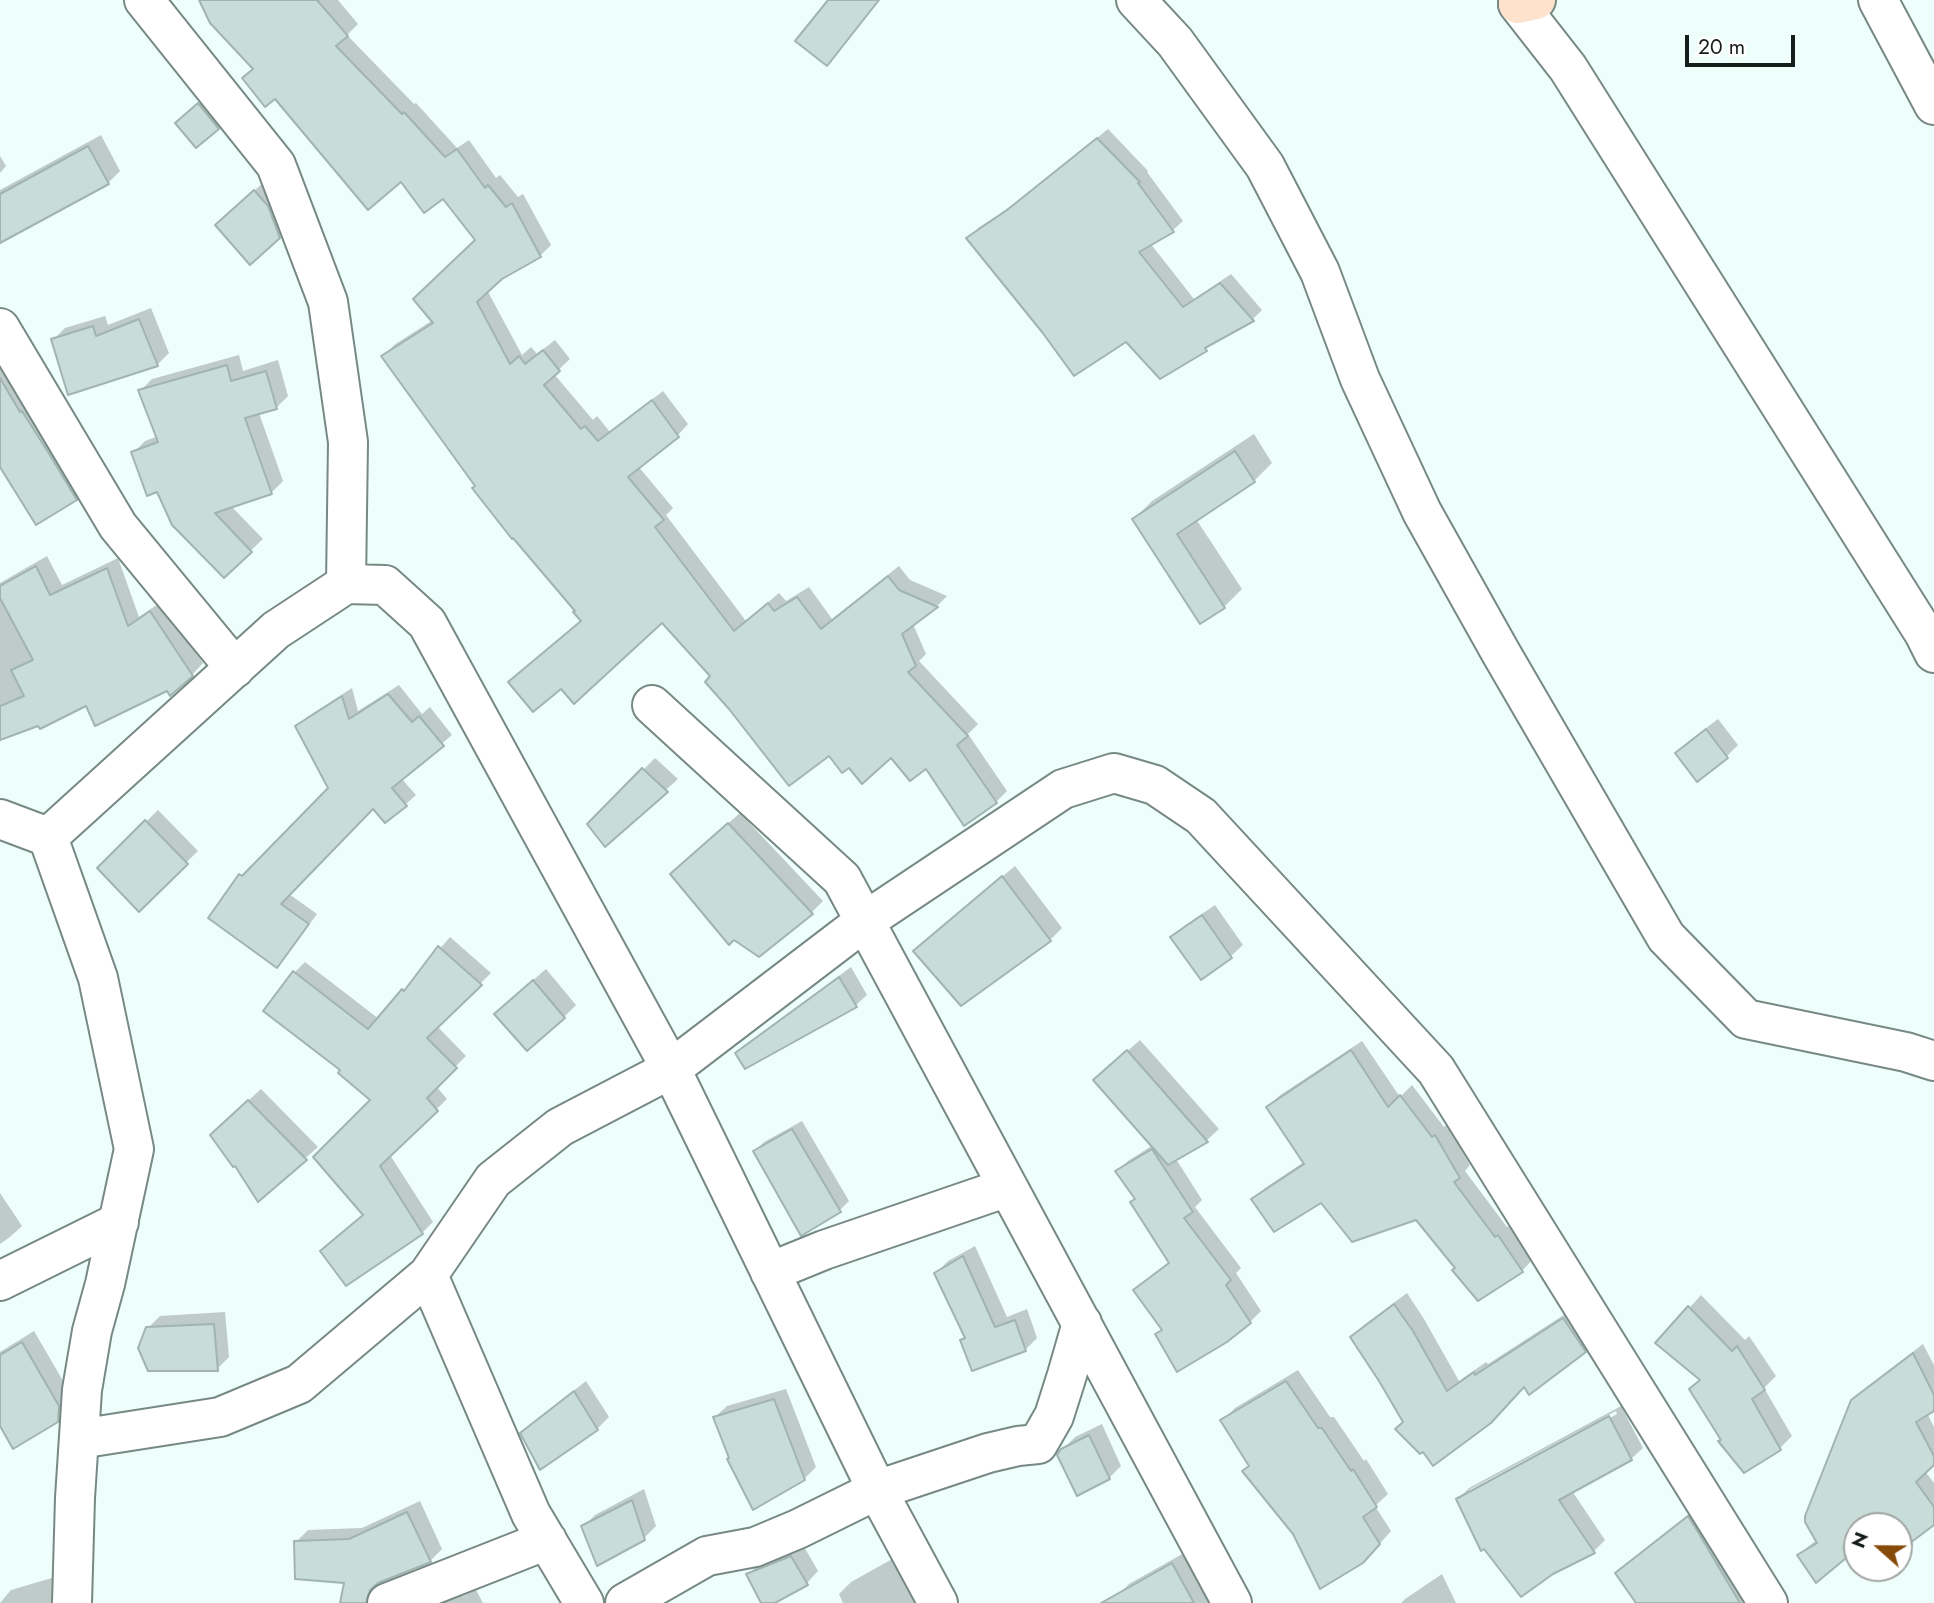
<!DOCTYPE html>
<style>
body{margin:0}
#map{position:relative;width:1934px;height:1603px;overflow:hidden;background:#eefefb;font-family:Jost,sans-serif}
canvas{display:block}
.north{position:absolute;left:1843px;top:1512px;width:70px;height:70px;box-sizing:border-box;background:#fff;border:2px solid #a1a5a4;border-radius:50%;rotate:291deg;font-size:19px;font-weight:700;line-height:28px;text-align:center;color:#151d1b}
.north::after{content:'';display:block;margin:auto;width:24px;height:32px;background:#874a09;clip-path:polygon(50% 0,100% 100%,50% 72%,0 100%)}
.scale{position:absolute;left:1685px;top:35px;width:110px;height:32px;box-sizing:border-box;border:4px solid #151d1b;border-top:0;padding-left:9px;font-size:21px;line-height:24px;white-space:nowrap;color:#151d1b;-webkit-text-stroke:5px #fff;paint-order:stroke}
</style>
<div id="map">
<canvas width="1934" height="1603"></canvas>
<div class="north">N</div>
<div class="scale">20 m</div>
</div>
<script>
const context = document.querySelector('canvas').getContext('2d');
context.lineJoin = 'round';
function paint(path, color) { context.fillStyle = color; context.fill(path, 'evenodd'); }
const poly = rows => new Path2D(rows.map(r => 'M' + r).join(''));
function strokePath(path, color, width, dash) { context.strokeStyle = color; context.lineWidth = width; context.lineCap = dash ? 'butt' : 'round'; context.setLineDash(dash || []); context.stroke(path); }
paint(poly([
 [214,0,338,0,358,24,347,35,414,104,416,103,457,148,469,140,496,178,500,175,518,197,523,194,551,245,540,256,501,277,487,290,522,355,531,347,537,354,555,340,570,359,554,374,593,420,597,416,610,432,663,391,688,424,678,435,638,466,673,508,666,515,746,621,779,593,786,601,809,587,832,619,899,566,910,580,947,596,937,606,913,624,926,654,919,661,978,724,968,734,1007,791,996,802,926,766,891,755,849,766,712,675,662,621,582,620,577,611,477,486,384,356,394,345,433,320,477,239,443,197,401,179,244,78,254,68,207,17,208,16,203,10],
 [205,99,223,122,196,146,182,117],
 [1108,129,1148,171,1147,172,1183,221,1173,230,1150,243,1194,299,1231,274,1262,310,1253,319,1213,342,1206,349,1160,377,1127,340,1043,331,969,238,978,228,1019,201],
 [101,135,120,171,108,183,0,223,0,190],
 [0,156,6,166,0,173],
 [267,179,291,224,279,237,229,214],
 [151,308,169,353,157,365,53,340,65,328,105,316,108,325],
 [0,350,86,488,76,498,0,465],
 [239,355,243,371,278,360,288,396,276,408,259,413,283,481,271,493,231,506,263,539,224,576,158,490,133,453,145,441,158,436,140,391,152,379],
 [1254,434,1272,463,1254,481,1196,519,1242,589,1224,607,1134,519,1152,501],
 [47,556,62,585,118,558,139,617,161,602,203,663,192,675,168,689,87,703,0,738,0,583],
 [399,685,422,714,430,707,452,735,401,778,416,795,406,804,385,820,373,807,289,894,317,914,286,956,277,966,241,876,250,866,253,868,330,789,297,727,307,717,352,688,358,711],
 [1718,719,1738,745,1726,757,1677,753,1689,741],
 [655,758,678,779,606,844,590,824],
 [158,810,198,851,139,909,99,868],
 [740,813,823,901,812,912,759,955,683,863],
 [1015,866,1062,928,1050,940,927,939],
 [1215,905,1243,945,1231,956,1201,978,1173,937,1184,926],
 [450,937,491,973,437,1026,466,1056,436,1086,447,1099,390,1155,433,1222,422,1233,365,1214,372,1100,343,1070,266,1010,295,972,305,962,379,1019],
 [851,967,867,995,856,1005,746,1067,737,1053,748,1043],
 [546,969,576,1005,564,1017,508,1002],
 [1140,1040,1219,1129,1207,1140,1176,1159,1202,1200,1195,1207,1241,1268,1236,1273,1261,1311,1250,1322,1157,1334,1163,1328,1135,1291,1146,1280,1170,1261,1137,1199,1117,1171,1128,1161,1153,1145,1107,1069],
 [1362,1041,1400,1097,1412,1085,1444,1127,1447,1125,1470,1165,1465,1171,1507,1227,1510,1225,1533,1259,1522,1271,1457,1267,1417,1218,1322,1200,1254,1199,1265,1188,1304,1162,1268,1107,1279,1096],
 [261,1089,318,1147,259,1199,224,1123],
 [802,1121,849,1201,840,1210,802,1233,755,1151,764,1142],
 [0,1193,22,1226,10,1237,0,1244],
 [975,1246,1007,1317,1027,1309,1037,1338,1025,1350,962,1340,967,1336,936,1273,948,1261],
 [1407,1293,1424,1319,1459,1381,1486,1362,1488,1364,1576,1307,1597,1339,1585,1351,1525,1385,1405,1421,1352,1337,1364,1325],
 [1701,1295,1745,1340,1749,1336,1776,1376,1764,1388,1792,1436,1780,1448,1744,1471,1723,1439,1702,1379,1658,1343],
 [225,1312,229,1357,217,1369,148,1328,160,1316],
 [34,1331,70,1393,69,1409,57,1421,0,1423,0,1352],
 [1923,1344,1934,1365,1934,1409,1927,1413,1934,1427,1934,1463,1925,1471,1934,1483,1934,1523,1899,1547,1899,1526,1857,1526,1857,1547,1799,1555,1810,1545,1817,1540,1852,1401,1863,1390],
 [1298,1370,1330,1417,1334,1417,1364,1461,1366,1459,1388,1494,1375,1506,1391,1531,1375,1549,1294,1533,1223,1420,1235,1408],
 [586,1381,609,1417,597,1429,522,1434,534,1422],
 [786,1389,816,1467,804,1479,715,1417,727,1406],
 [1621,1406,1643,1448,1631,1459,1572,1491,1605,1540,1594,1551,1458,1499,1469,1488],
 [1616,1411,1617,1414,1469,1494,1469,1490],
 [1102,1424,1121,1466,1109,1478,1062,1450,1075,1437],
 [644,1489,656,1526,644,1538,583,1527,595,1515],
 [420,1501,442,1549,430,1561,379,1581,377,1586,365,1599,296,1542,308,1530,362,1528],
 [1703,1503,1767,1603,1638,1603,1618,1573,1632,1559],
 [803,1545,818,1571,807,1583,771,1603,763,1603,748,1575,760,1563],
 [903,1553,927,1603,843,1603,839,1594,851,1582],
 [1184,1553,1212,1603,1121,1603,1117,1596,1129,1584],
 [1442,1574,1456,1603,1401,1603,1405,1599],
 [62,1575,59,1603,0,1603,11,1590],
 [476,1590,483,1603,431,1603,461,1591,463,1596]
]), '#0003');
const building = poly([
 [199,0,317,0,348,36,336,46,402,114,404,112,445,157,457,149,485,188,488,185,506,207,512,203,541,257,502,279,477,302,510,364,519,356,525,364,543,350,560,371,544,385,581,429,585,426,598,441,652,400,679,437,628,477,664,520,655,527,734,631,768,603,774,611,797,597,821,629,888,576,899,590,938,607,902,634,916,666,908,672,968,736,957,745,997,803,964,826,926,769,910,781,891,758,862,784,849,768,842,773,829,756,789,786,729,709,705,682,710,676,662,623,574,704,561,689,533,712,508,682,581,621,573,612,575,611,513,538,512,539,472,488,475,486,381,356,433,323,413,299,475,240,443,199,424,213,401,182,368,210,275,99,265,107,242,78,253,69,210,23,199,0],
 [828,0,879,0,827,66,795,41,828,0],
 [198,103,219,129,196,148,175,123,198,103],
 [1097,138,1140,182,1138,183,1174,232,1139,252,1183,307,1220,283,1254,321,1205,348,1207,351,1160,379,1126,342,1074,376,1042,332,966,238,1007,210,1097,138],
 [88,146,109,184,0,243,0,194,88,146],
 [254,190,268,206,280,238,250,265,215,225,254,190],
 [139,319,158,366,68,395,51,339,93,326,96,336,139,319],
 [227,365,231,381,266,371,277,409,245,418,272,494,215,513,252,552,224,578,172,525,157,492,147,496,131,452,158,442,138,390,227,365],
 [0,378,20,412,22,411,48,452,77,500,36,525,0,467,0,378],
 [1235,451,1255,482,1177,534,1225,608,1200,624,1132,519,1235,451],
 [36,566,50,595,107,568,128,626,150,611,193,676,170,696,167,691,95,726,86,706,40,729,38,726,0,740,0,706,24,696,11,670,33,660,0,598,0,586,36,566],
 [388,694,412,722,419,716,444,746,392,788,407,806,385,823,373,809,281,904,309,924,277,968,208,918,239,874,242,876,328,788,295,726,342,696,349,719,388,694],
 [1706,729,1728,758,1697,782,1675,753,1706,729],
 [642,768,668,792,605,847,587,824,642,768],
 [145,820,188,864,139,912,97,868,145,820],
 [728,823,813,914,759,957,734,940,729,945,670,874,728,823],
 [1002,876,1051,941,961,1006,913,951,1002,876],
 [1202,915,1232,958,1201,980,1170,937,1202,915],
 [438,946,482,985,427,1038,457,1068,427,1098,438,1111,380,1166,423,1234,346,1286,320,1251,363,1215,313,1157,370,1100,338,1073,340,1070,263,1011,293,971,368,1029,402,989,404,991,438,946],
 [839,977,857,1007,745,1069,735,1053,839,977],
 [533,980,565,1018,527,1051,494,1014,533,980],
 [1127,1050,1208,1142,1168,1165,1093,1080,1127,1050],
 [1351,1050,1388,1107,1400,1095,1432,1137,1435,1135,1460,1178,1454,1182,1495,1237,1498,1235,1523,1272,1478,1301,1452,1270,1455,1268,1416,1220,1352,1242,1321,1203,1274,1232,1251,1199,1304,1164,1266,1107,1351,1050],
 [248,1100,307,1160,258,1202,235,1166,233,1167,210,1135,248,1100],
 [792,1129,841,1212,801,1236,753,1151,792,1129],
 [1152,1149,1193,1212,1184,1218,1231,1280,1226,1285,1251,1323,1227,1342,1177,1372,1155,1334,1162,1330,1133,1290,1169,1263,1130,1202,1135,1199,1115,1171,1152,1149],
 [963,1256,995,1327,1015,1320,1026,1351,972,1371,960,1340,965,1338,934,1273,963,1256],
 [1394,1304,1413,1331,1447,1391,1474,1372,1475,1375,1563,1318,1586,1352,1529,1395,1524,1387,1491,1423,1433,1466,1423,1452,1420,1454,1395,1429,1403,1422,1379,1381,1350,1337,1394,1304],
 [1688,1306,1732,1351,1737,1346,1765,1390,1752,1399,1781,1450,1744,1473,1718,1441,1721,1440,1689,1389,1700,1380,1655,1343,1688,1306],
 [214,1324,218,1371,148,1371,138,1348,146,1327,214,1324],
 [22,1342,59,1406,58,1422,13,1449,0,1426,0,1355,22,1342],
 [1913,1353,1934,1395,1934,1411,1916,1422,1934,1456,1934,1465,1916,1482,1934,1507,1934,1525,1902,1549,1899,1545,1899,1526,1857,1526,1857,1549,1816,1583,1797,1555,1817,1543,1805,1522,1805,1516,1851,1400,1913,1353],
 [1286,1381,1318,1428,1322,1428,1351,1471,1353,1469,1377,1507,1363,1517,1380,1544,1363,1563,1320,1589,1293,1534,1242,1471,1249,1466,1220,1420,1286,1381],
 [574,1391,598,1430,540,1470,520,1433,574,1391],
 [774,1399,805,1480,753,1510,727,1459,729,1458,713,1417,774,1399],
 [1609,1416,1632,1460,1559,1500,1595,1553,1553,1574,1521,1597,1484,1549,1481,1551,1456,1499,1609,1416],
 [1089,1435,1110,1479,1077,1496,1057,1455,1061,1449,1089,1435],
 [632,1500,645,1540,597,1566,581,1526,632,1500],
 [407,1512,431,1562,378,1583,370,1590,366,1603,340,1603,344,1583,295,1579,294,1541,349,1539,407,1512],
 [1688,1516,1698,1532,1740,1603,1636,1603,1615,1573,1688,1516],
 [791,1556,808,1585,775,1603,761,1603,746,1574,791,1556],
 [1172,1563,1194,1603,1101,1603,1172,1563]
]);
paint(building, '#c8dcd8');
strokePath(building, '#a1b4b0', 2);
const street = poly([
 [144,0,276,165,328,302,348,442,346,584],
 [1136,0,1175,42,1265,166,1320,272,1360,379,1422,512,1501,653,1666,937,1746,1019,1906,1052,1934,1061],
 [1878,0,1934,105],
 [1518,4,1568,68,1924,633,1934,653],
 [0,328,118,526,235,668],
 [652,705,842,879,1232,1603],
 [0,819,48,837],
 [770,1272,824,1250,1008,1187],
 [428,1275,531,1514,584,1603],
 [0,1281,119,1222],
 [79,1439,220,1417,299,1384,428,1275,493,1180,560,1127,671,1069,865,921,1063,789,1114,773,1155,785,1201,816,1436,1070,1768,1603],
 [72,1603,75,1498,82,1390,92,1331,105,1284,134,1149,98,978,48,837,276,630,346,584,385,585,427,623,671,1069,877,1490,938,1603],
 [387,1603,547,1540],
 [625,1603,707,1556,755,1547,798,1529,877,1490,988,1453,1018,1446,1038,1444,1054,1416,1067,1375,1082,1323]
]);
const secondary = poly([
 [1518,4,1536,0]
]);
strokePath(street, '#778985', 42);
strokePath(secondary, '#778985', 42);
strokePath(street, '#fff', 38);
strokePath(secondary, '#fee2cb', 38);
</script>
